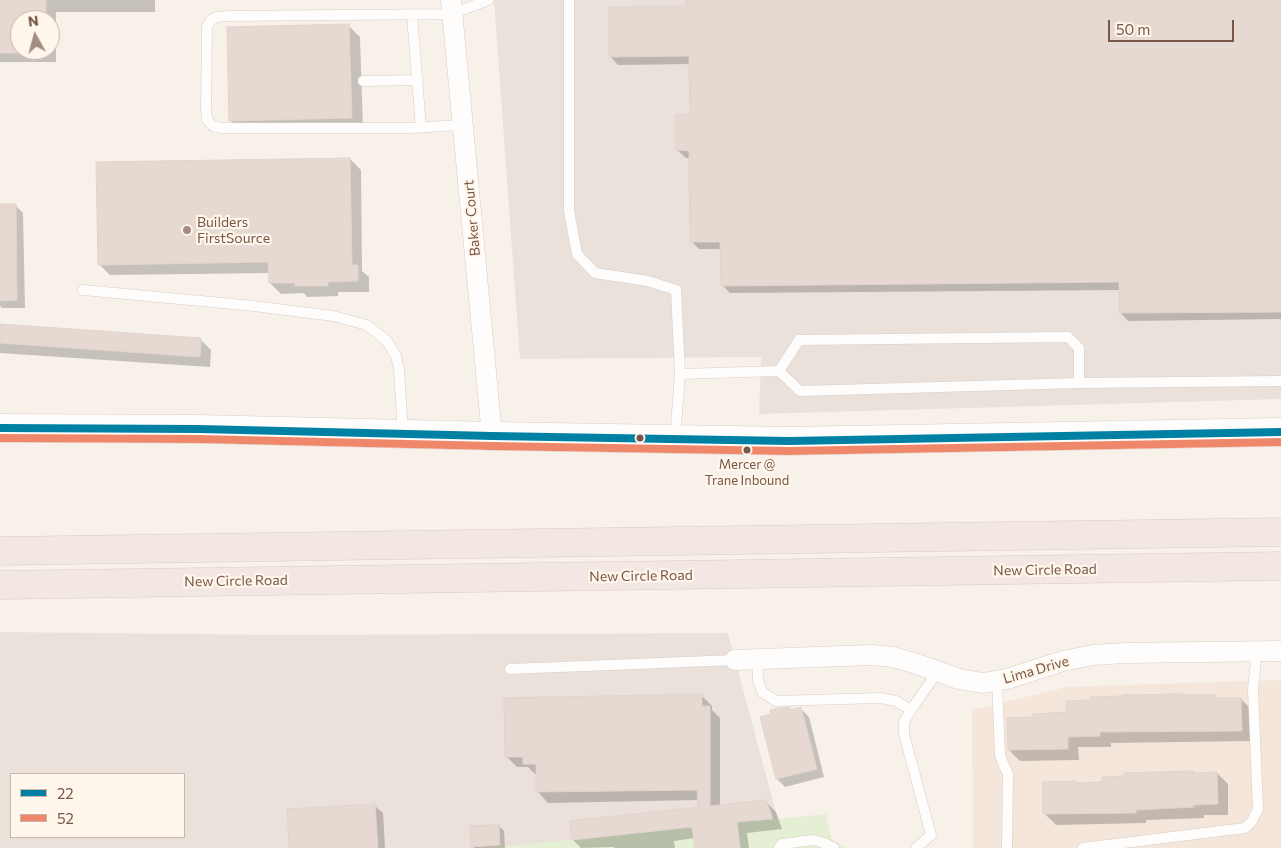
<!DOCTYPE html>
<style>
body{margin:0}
#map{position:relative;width:1281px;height:848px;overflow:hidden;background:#f8f1ea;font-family:Commissioner,sans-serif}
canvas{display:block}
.legend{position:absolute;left:10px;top:773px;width:175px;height:65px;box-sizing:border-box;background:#fff6ec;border:1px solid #c9b6aa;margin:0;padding:6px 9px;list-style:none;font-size:15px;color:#795647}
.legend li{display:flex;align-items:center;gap:10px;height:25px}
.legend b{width:25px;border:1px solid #c9b6aa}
.north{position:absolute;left:10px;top:10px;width:50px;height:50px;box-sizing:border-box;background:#fff6ec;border:1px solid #c9b6aa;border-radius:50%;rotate:353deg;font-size:14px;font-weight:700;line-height:20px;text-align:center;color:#795647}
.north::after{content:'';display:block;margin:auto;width:18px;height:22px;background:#a58c80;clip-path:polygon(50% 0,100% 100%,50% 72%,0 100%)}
.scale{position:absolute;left:1108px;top:20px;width:126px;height:22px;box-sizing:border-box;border:2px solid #795647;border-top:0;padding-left:6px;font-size:15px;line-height:18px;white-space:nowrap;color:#795647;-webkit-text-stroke:4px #fff6ec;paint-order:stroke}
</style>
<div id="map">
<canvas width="1281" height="848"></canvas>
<ul class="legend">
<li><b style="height:6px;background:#0081a4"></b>22</li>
<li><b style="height:6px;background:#ef886b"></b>52</li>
</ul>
<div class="north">N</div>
<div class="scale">50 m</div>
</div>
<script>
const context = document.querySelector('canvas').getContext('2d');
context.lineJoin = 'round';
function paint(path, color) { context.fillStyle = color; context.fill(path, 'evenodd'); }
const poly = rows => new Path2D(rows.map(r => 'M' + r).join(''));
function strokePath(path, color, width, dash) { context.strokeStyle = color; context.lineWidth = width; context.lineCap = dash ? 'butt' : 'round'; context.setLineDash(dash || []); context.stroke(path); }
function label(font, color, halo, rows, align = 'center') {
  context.font = font + ' Commissioner,sans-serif'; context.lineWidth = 4.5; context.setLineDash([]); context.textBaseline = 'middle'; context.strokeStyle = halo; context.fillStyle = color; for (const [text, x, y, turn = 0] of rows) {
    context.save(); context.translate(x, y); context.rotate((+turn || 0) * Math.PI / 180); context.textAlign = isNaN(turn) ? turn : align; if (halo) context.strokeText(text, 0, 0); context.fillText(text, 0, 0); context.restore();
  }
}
paint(poly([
 [1281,680,1281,848,973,848,972,710,1067,687]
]), '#f4e6da');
paint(poly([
 [494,0,1281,0,1281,399,759,414,761,357,520,359],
 [0,632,284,635,728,633,778,820,489,848,0,848],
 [11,774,184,774,184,837,11,837]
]), '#ebe1db');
paint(poly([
 [826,814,832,840,847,848,489,848]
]), '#e5efd3');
paint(poly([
 [0,0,155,0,155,12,56,12,56,62,0,62],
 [20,20,50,20,50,50,20,50],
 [688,0,1281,0,1281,319,1128,321,1120,312,1120,290,730,293,722,285,722,249,699,249,691,241,690,158,686,158,677,150,691,115,691,64,618,65,610,56,688,7],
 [349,26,360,37,363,129,241,131,230,120],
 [350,159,361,170,362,271,369,277,369,292,338,292,338,296,307,297,304,293,281,294,270,283,270,273,110,275,99,264],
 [0,205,15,205,23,213,25,308,2,308,0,306],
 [0,326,200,339,211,350,210,367,0,353],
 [702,696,712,706,712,710,720,718,720,806,765,801,776,812,782,829,747,833,749,848,696,848,695,838,674,841,675,848,614,848,614,847,581,848,573,840,699,808,699,800,548,803,538,792,537,774,535,774,528,767,517,767,507,757],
 [1214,696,1218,700,1241,699,1252,710,1252,741,1111,743,1111,747,1078,747,1079,760,1020,761,1009,750,1034,719,1067,713],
 [789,709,791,711,801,709,809,717,824,777,785,787,777,779],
 [1192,772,1194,774,1217,773,1228,784,1228,815,1204,815,1204,818,1146,820,1146,823,1056,825,1045,814,1076,782,1078,784,1103,783],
 [374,805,383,813,385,848,290,848],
 [499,826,504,831,505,848,474,848,473,846]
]), '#0003');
const building = poly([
 [0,0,46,0,46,20,20,20,20,53,0,53,0,0],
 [686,0,1281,0,1281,312,1119,313,1119,282,721,286,720,242,690,242,689,151,676,150,676,114,690,114,689,56,609,57,609,7,686,6,686,0],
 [349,24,352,118,229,121,227,27,349,24],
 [350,158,352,265,358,265,358,281,328,282,328,286,295,286,295,283,269,283,268,262,98,265,96,162,350,158],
 [0,204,16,204,17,300,0,301,0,204],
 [0,324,201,338,200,357,0,343,0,324],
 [702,694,702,706,710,706,710,806,766,800,773,819,737,822,740,848,695,848,692,827,572,840,570,821,698,807,697,790,536,792,536,764,523,764,523,757,505,757,504,698,702,694],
 [1182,694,1182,695,1215,695,1215,698,1241,698,1242,731,1100,732,1100,736,1068,737,1068,749,1008,750,1007,718,1033,717,1033,714,1066,712,1066,701,1091,700,1091,697,1122,696,1122,695,1182,694],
 [790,707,790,710,801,707,817,769,776,779,760,717,771,714,770,710,778,708,790,707],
 [1193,771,1193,773,1217,772,1218,804,1193,805,1194,807,1136,810,1136,813,1043,814,1043,782,1076,781,1076,783,1102,782,1102,777,1124,776,1124,773,1193,771],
 [375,804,378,848,289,848,287,809,375,804],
 [499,825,500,845,471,847,470,826,499,825]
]);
paint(building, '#e5d9d1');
strokePath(building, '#e1d4cc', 1);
const lane = poly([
 [569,0,569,211,577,254,595,273,648,281,676,290,680,374,675,439],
 [412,15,421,128],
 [363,81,418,80],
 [464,125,408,128,222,128,213,126,207,120,206,109,207,27,211,20,217,17,229,16,452,14,488,0],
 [83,290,254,306,333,316,367,325,387,341,396,356,399,369,403,433],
 [779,371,800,391,1079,383],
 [680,374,779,371,799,340,1068,337,1079,348,1079,383,1281,381],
 [757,659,758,680,762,692,776,701,880,698,896,701,911,710],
 [510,669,735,660],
 [997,681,1000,755,1004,766,1008,774,1007,848],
 [779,848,782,844,813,840,824,843,834,848],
 [916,848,931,835,904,734,904,722,911,710,938,671],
 [1083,848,1245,828,1252,821,1258,809,1253,689,1257,651]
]);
const street = poly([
 [451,0,492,436],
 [735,660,871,655,893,657,914,663,959,679,983,683,1007,679,1063,661,1093,655,1125,653,1281,651]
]);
const secondary = poly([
 [0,428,199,429,492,436,789,441,1281,432]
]);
const highway = poly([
 [0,551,1281,532],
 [0,585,1281,566]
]);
strokePath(lane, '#d6cdc7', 11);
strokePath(street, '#d6cdc7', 21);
strokePath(secondary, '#d7cdc6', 29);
strokePath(highway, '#d7cbc5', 29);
strokePath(lane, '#fefdfc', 10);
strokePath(street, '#fefdfc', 20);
strokePath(secondary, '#fefdfc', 28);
strokePath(highway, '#f2e7e3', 28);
strokePath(poly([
 [0,428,199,429,492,436,789,441,1281,432]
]), '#0081a4', 8);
strokePath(poly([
 [0,438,199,439,492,446,789,451,1281,442]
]), '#ef886b', 8);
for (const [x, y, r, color] of [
 [187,230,5,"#a58c80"],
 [640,438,4.5,"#795647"],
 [747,450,4.5,"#795647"]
]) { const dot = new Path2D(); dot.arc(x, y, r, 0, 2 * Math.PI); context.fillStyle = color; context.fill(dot); strokePath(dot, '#fff6ec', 2); }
label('13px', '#795647', '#fff6ec', [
 ["Mercer @",747,465],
 ["Trane Inbound",747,481]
]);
label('14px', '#795647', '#fff6ec', [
 ["Baker Court",472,218,-95],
 ["New Circle Road",1045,570,-1],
 ["New Circle Road",641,576,-1],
 ["New Circle Road",236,581,-1],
 ["Lima Drive",1036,670,-16]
]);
label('14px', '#795647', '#fff6ec', [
 ["Builders",197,222],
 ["FirstSource",197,238]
], 'left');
</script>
